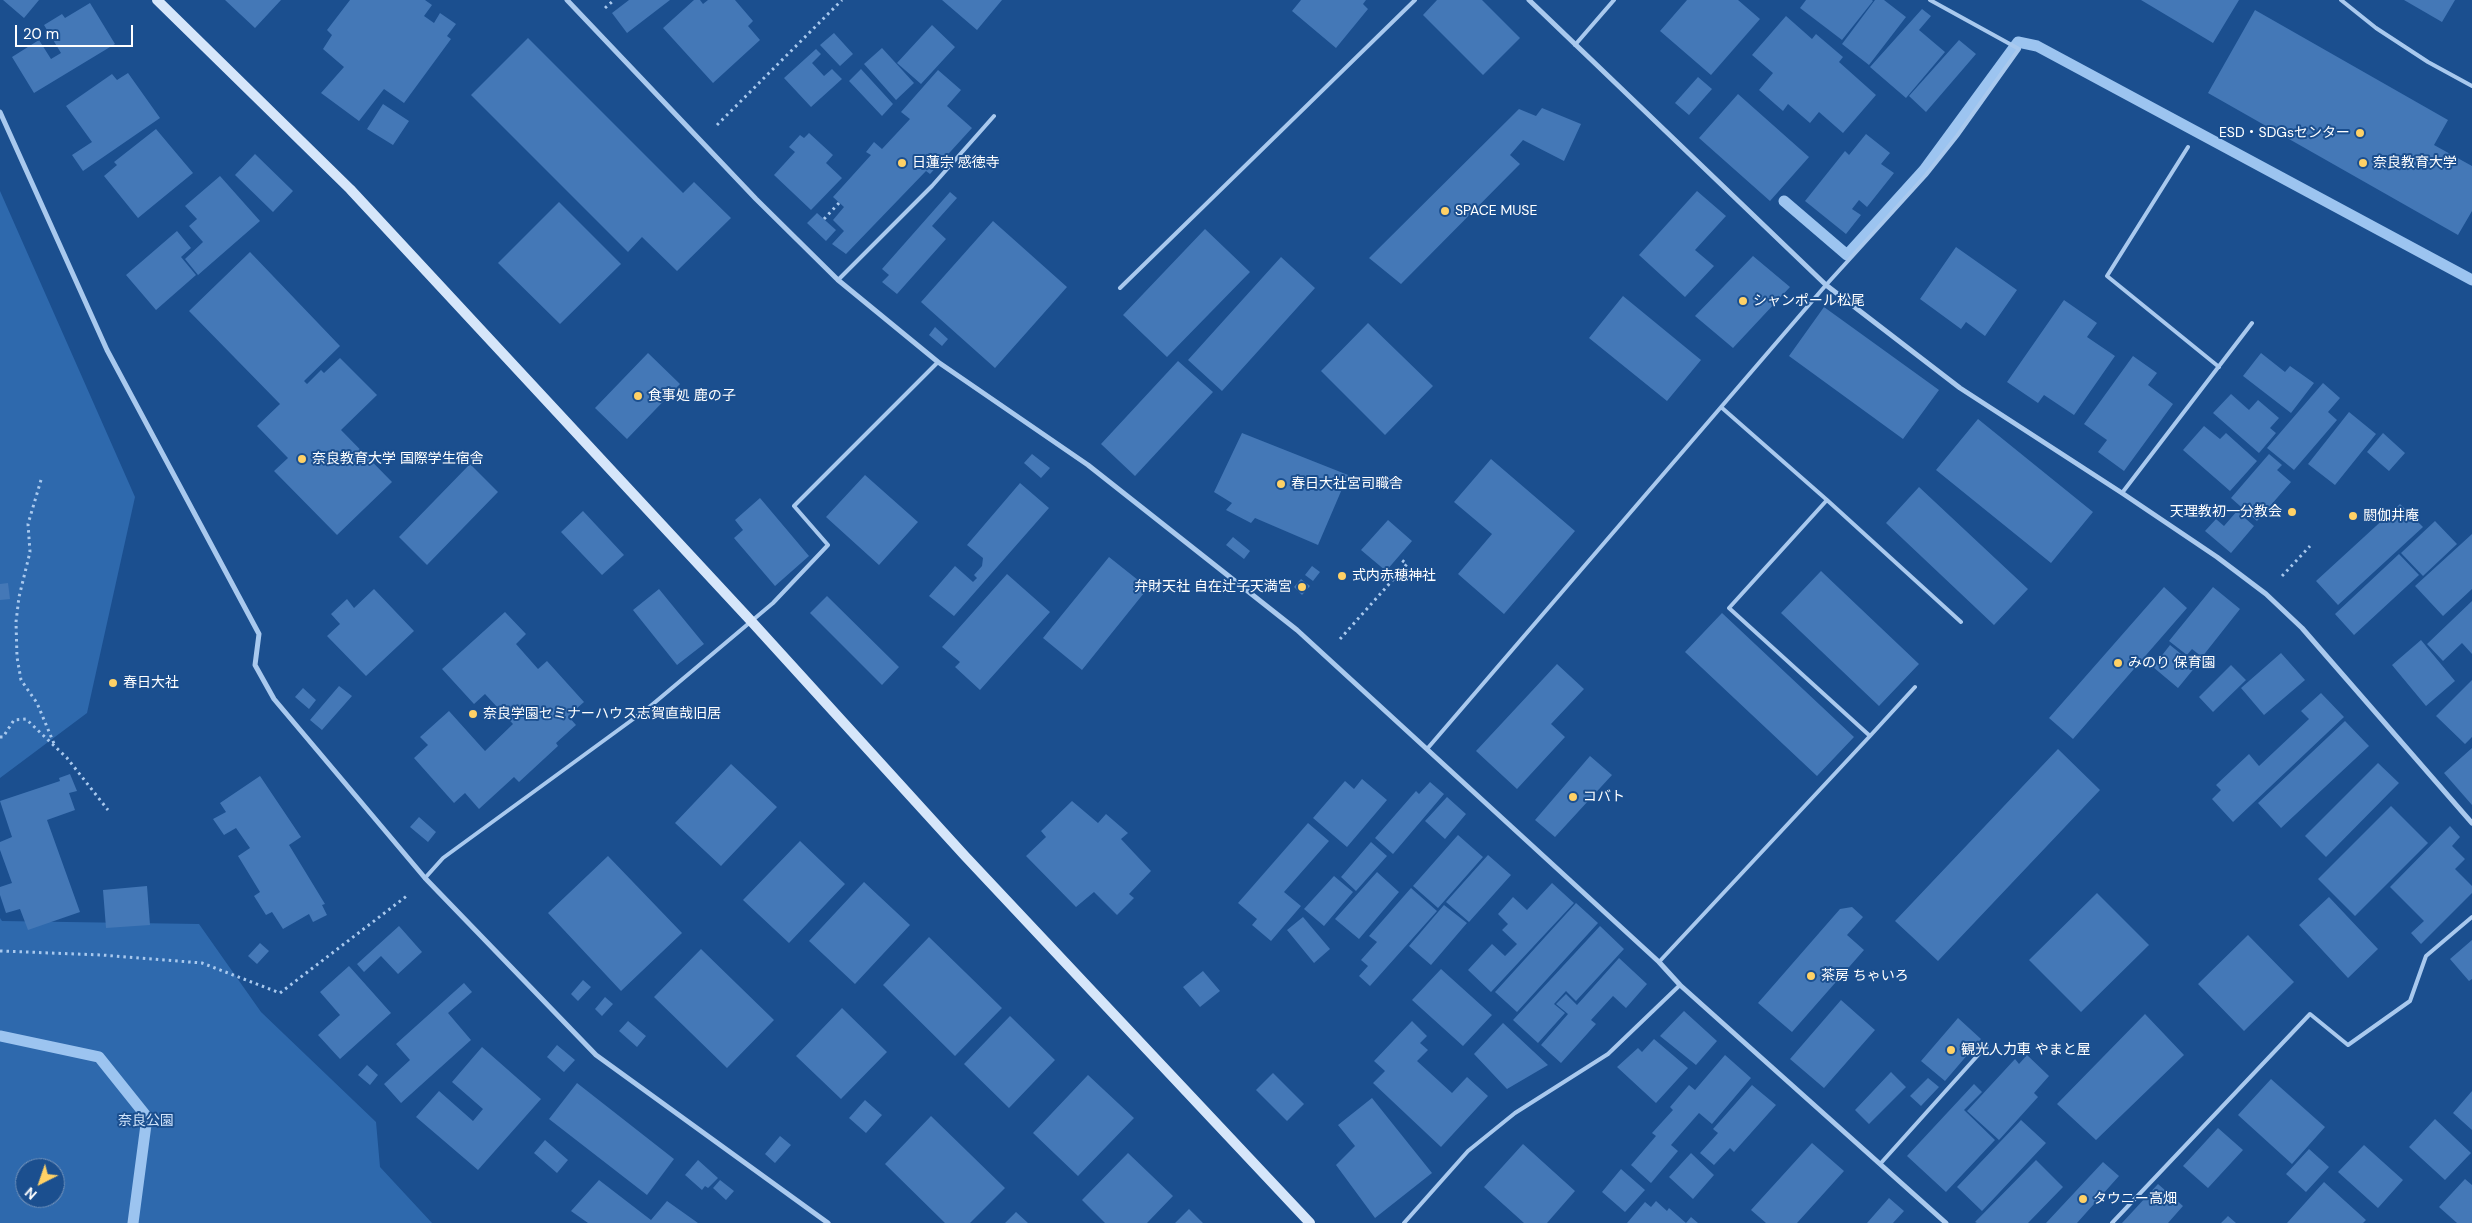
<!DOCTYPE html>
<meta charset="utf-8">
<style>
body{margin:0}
#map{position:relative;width:2472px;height:1223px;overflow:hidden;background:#1b4f8f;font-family:"DM Sans",sans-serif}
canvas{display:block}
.north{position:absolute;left:15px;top:1158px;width:50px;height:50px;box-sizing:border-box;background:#1b4f8f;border:1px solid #7695bc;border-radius:50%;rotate:221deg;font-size:14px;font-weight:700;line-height:20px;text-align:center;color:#fff}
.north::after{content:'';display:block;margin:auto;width:18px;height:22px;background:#ffd166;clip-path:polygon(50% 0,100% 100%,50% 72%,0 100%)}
.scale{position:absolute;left:15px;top:25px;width:118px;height:22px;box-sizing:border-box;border:2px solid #fff;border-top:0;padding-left:6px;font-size:15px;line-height:18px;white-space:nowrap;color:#fff;-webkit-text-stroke:4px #1b4f8f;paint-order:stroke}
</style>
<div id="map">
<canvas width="2472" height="1223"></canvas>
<div class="north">N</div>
<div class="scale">20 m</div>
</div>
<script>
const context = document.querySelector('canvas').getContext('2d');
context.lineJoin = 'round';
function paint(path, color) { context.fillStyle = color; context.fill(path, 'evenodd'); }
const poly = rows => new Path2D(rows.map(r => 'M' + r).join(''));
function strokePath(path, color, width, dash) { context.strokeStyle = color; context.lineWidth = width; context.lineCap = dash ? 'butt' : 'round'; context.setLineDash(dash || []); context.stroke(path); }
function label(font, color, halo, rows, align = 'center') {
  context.font = font + ' "DM Sans","Noto Sans JP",sans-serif'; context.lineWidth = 4; context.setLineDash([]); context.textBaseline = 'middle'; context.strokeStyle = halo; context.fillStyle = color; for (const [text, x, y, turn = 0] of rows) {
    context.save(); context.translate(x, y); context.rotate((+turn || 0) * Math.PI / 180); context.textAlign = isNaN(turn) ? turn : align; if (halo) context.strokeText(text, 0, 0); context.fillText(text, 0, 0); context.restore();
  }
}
paint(poly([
 [0,191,135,497,87,713,0,778],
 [0,918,2,921,199,924,261,1012,376,1122,380,1167,432,1223,0,1223],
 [25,1168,55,1168,55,1198,25,1198]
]), '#2e69ad');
strokePath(poly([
 [1784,201,1847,255,1924,170,2018,42,2037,46,2472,280],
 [0,1036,99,1057,147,1117,133,1223]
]), '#9cc4f0', 11);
paint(poly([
 [3,0,39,0,24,18],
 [225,0,281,0,255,28],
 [350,0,425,0,432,5,424,16,434,23,440,13,456,24,447,36,451,39,404,103,384,89,359,121,321,93,344,67,323,49,332,35,327,30],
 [629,0,670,0,627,33,612,13],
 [694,0,700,0,703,4,708,0,735,0,753,21,748,26,760,40,713,83,663,28],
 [942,0,1002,0,977,30],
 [1301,0,1366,0,1363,4,1368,9,1336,48,1292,11],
 [1437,0,1482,0,1520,38,1483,75,1423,15],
 [1687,0,1738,0,1760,19,1711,75,1660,31],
 [1806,0,1872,0,1873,1,1842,40,1800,8],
 [1875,0,1884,0,1906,17,1869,65,1842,44],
 [2141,0,2239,0,2213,43],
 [2404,0,2455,0,2442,22],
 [90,3,115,44,34,93,12,57,39,40,51,59,61,53,44,25,62,14,65,18],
 [1922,9,1931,16,1919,30,1945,52,1906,98,1870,67],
 [2255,10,2448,120,2434,145,2472,166,2472,211,2458,235,2208,93],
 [1786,16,1812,39,1816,34,1843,57,1839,62,1876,95,1843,133,1819,112,1810,123,1788,104,1783,111,1759,90,1773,73,1752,55],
 [932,25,955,47,921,84,897,63],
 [834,33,853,54,840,66,820,45],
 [528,38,683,193,694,182,731,218,677,271,642,237,628,252,471,95],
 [1959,40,1976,54,1926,112,1909,96],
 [882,48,914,83,896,100,864,64],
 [816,49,821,54,812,63,824,76,832,69,842,79,811,107,784,78],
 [861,69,893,104,882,116,849,81],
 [938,70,961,90,947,106,972,128,930,174,926,171,846,254,832,244,844,231,833,220,844,207,833,197,871,155,866,152,874,142,882,149,910,119,901,112],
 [128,73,160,118,83,171,72,155,92,142,66,106,112,74,117,80],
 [1698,77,1712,89,1689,115,1675,103],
 [1738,94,1809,157,1770,201,1699,138],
 [383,104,409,121,393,145,367,129],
 [1542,108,1581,124,1564,161,1523,140,1510,155,1520,164,1401,284,1369,258,1519,109,1536,116],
 [156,129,193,173,138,218,104,176,117,165,114,162],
 [809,133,833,155,826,163,842,178,811,210,774,175,795,152,789,147,800,135,804,138],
 [1866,134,1890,153,1881,164,1894,173,1867,207,1859,200,1852,209,1861,215,1846,234,1805,201,1845,151,1849,155],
 [255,154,293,191,273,212,235,175],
 [220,176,260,221,198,275,185,259,203,242,189,226,197,219,185,206],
 [1697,191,1726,216,1695,250,1714,266,1685,297,1639,255],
 [950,192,957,198,932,226,946,239,897,294,882,282,889,275,882,269],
 [559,202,621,264,560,324,498,263],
 [817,213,836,230,826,241,807,223],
 [993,221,1067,287,995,368,921,302],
 [1205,229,1250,272,1167,357,1123,315],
 [177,231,191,248,181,257,196,275,156,310,126,275],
 [1956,247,2017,290,1985,336,1966,322,1961,329,1920,299],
 [250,252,340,346,304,381,307,384,321,370,324,373,340,358,377,395,341,430,392,482,337,535,274,471,288,458,257,426,280,404,189,311],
 [1753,256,1790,287,1733,348,1695,316],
 [1281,257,1315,288,1222,391,1188,360],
 [1623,296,1701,360,1667,401,1589,338],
 [2064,300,2097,323,2087,337,2115,356,2074,415,2044,395,2038,403,2007,382],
 [1824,307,1939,390,1903,439,1789,356],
 [1368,323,1433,386,1385,435,1321,371],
 [935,327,948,339,942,346,929,335],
 [648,353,680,384,627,439,595,408],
 [2261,353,2285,372,2290,366,2314,383,2291,413,2243,376],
 [2133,356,2157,373,2148,385,2173,404,2124,471,2098,452,2107,440,2084,424],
 [1178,361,1213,392,1135,476,1101,444],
 [2323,383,2340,398,2328,412,2337,420,2294,470,2267,448],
 [2231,394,2249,410,2258,400,2279,418,2270,428,2276,433,2259,453,2213,413],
 [2349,412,2376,434,2335,485,2308,464],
 [1978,419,2093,512,2051,563,1936,470],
 [2204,426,2220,439,2226,433,2257,461,2230,491,2183,450],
 [1242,433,1348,475,1318,545,1255,518,1251,523,1226,510,1232,503,1214,492],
 [2383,433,2405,453,2389,471,2367,452],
 [1032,454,1050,468,1041,478,1024,463],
 [2269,454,2282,465,2277,470,2291,482,2257,521,2231,498],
 [1491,459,1575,531,1504,614,1458,574,1492,534,1454,502],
 [470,464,498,492,427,565,399,537],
 [865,475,918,522,879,565,826,517],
 [1020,483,1049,508,954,616,929,596,955,566,973,582,977,578,974,575,982,566,983,558,967,545],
 [1919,487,2028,589,1994,625,1886,523],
 [760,498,809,556,775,586,734,538,743,530,735,520],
 [2400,504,2423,527,2338,605,2316,581],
 [583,511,624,555,602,575,561,532],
 [2237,511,2254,526,2231,553,2205,531,2216,519,2224,526],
 [1388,520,1412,541,1386,571,1361,550],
 [2435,521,2457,544,2423,576,2401,553],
 [2472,534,2472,589,2443,616,2415,586],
 [1233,537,1250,551,1244,559,1226,545],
 [2399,554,2419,575,2354,635,2335,614],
 [1109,557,1148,588,1082,670,1043,638],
 [1312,566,1320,572,1313,581,1305,575],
 [1821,571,1919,664,1879,706,1781,613],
 [1007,574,1050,612,980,690,955,667,960,662,942,647],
 [1301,579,1310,586,1302,595,1294,587],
 [8,583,10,599,0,600,0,584],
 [2164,587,2187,608,2073,739,2049,718],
 [2213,587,2240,609,2202,657,2192,649,2187,655,2169,641],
 [374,589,414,631,366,676,327,636,340,624,331,614,347,599,354,608],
 [659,589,704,644,677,665,633,610],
 [827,596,899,667,882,685,810,613],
 [2472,601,2472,654,2462,643,2443,661,2427,644],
 [505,612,526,634,516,644,538,669,547,661,584,702,568,716,576,725,556,743,558,746,519,782,514,777,479,809,465,793,454,803,414,758,428,745,420,737,449,711,485,751,513,724,485,694,474,704,442,669],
 [1722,613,1854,737,1817,776,1685,652],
 [2421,640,2455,681,2426,706,2392,665],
 [2170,645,2196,666,2178,688,2153,667],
 [2281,653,2305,680,2264,715,2241,688],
 [1557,664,1584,689,1551,724,1565,737,1517,789,1476,751],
 [2231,665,2246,680,2213,712,2199,697],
 [2472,680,2472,737,2465,744,2436,716],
 [339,686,352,696,322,730,310,720],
 [303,688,316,700,309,709,295,697],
 [2321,693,2344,717,2233,822,2212,799,2221,790,2216,785,2249,754,2259,766,2309,719,2301,711],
 [2345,721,2369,746,2281,828,2258,803],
 [2472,748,2472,805,2444,773],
 [2058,749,2100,790,1938,961,1895,921],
 [1590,756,1612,775,1555,837,1535,820],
 [2378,763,2399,783,2326,857,2305,836],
 [731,764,777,807,721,866,675,823],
 [70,774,77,791,69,793,75,810,47,820,80,912,28,930,20,909,6,913,0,895,0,887,12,883,0,850,0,842,12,837,0,801,60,781,59,778],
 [260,776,301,837,289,845,325,904,322,905,327,915,313,922,309,914,283,929,272,912,266,915,254,896,260,892,238,856,250,848,236,828,224,835,213,819,226,812,220,803],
 [1362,779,1387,800,1347,847,1313,818,1345,781,1354,789],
 [1430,782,1444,794,1393,854,1375,838,1416,791,1419,794],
 [1447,797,1466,814,1445,839,1425,821],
 [1072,801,1098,823,1106,814,1128,833,1121,839,1151,871,1129,894,1134,898,1117,915,1094,892,1076,907,1026,856,1046,837,1041,831],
 [2391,806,2428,843,2355,916,2318,879],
 [419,817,436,832,428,842,410,827],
 [1308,823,1329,841,1284,892,1301,906,1271,941,1252,925,1257,919,1238,903],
 [2450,826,2460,837,2452,846,2465,859,2455,869,2472,886,2472,893,2421,944,2411,933,2424,921,2390,887],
 [1458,835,1483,857,1438,908,1413,886],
 [800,841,845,884,789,943,743,900],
 [1371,842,1387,856,1356,891,1341,877],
 [1488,855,1511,875,1469,922,1446,902],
 [608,856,682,933,621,991,548,913],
 [1377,872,1399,892,1359,939,1335,919],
 [1334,876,1353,892,1324,926,1304,909],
 [864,882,910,925,855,984,809,941],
 [1552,883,1574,903,1491,992,1468,970,1492,944,1505,956,1517,944,1502,930,1508,924,1498,914,1513,897,1527,910],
 [147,886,150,925,106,928,103,890],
 [1411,888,1437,911,1370,986,1359,976,1368,966,1361,960,1377,942,1369,936],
 [2097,893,2149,945,2081,1012,2029,960],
 [2329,897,2378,949,2348,978,2299,925],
 [1576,903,1598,923,1517,1012,1495,992],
 [1444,905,1467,923,1431,965,1409,946],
 [1852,907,1863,917,1847,935,1864,950,1792,1032,1758,1003,1840,909],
 [1303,917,1330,949,1314,963,1287,930],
 [399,926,422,952,398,974,381,956,364,972,357,964],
 [1600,926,1624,949,1576,1001,1566,991,1554,1004,1565,1013,1538,1043,1513,1020],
 [2248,935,2294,982,2244,1031,2198,984],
 [929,937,1002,1008,955,1056,883,985],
 [2472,940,2472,979,2469,981,2450,959],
 [260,943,269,951,257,964,248,956],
 [701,949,774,1020,727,1068,654,997],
 [1619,958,1647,984,1626,1008,1613,996,1591,1020,1596,1024,1561,1063,1541,1045,1568,1014,1556,1004,1566,994,1577,1005],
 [349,966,391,1013,340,1059,318,1035,340,1015,320,992],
 [1441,969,1492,1015,1463,1046,1412,1000],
 [1203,971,1220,991,1200,1007,1183,987],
 [583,980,591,987,578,1001,571,994],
 [464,983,472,992,448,1013,471,1040,401,1103,384,1084,410,1060,396,1044],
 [605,997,613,1004,602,1016,595,1009],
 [1841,1000,1875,1030,1824,1088,1790,1059],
 [842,1008,887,1052,841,1099,796,1056],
 [1684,1011,1717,1041,1696,1065,1660,1036],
 [2145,1014,2184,1055,2096,1140,2057,1104],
 [1010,1016,1055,1060,1009,1108,964,1064],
 [1958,1018,1981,1039,1945,1081,1921,1061],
 [628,1021,646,1036,637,1047,619,1031],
 [1412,1021,1427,1036,1420,1043,1428,1050,1417,1061,1452,1093,1467,1077,1488,1096,1441,1147,1373,1083,1385,1071,1374,1061],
 [1503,1023,1548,1065,1507,1089,1474,1054],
 [1654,1039,1688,1068,1656,1103,1617,1067,1638,1048,1642,1052],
 [557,1045,575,1060,564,1072,547,1057],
 [482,1047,541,1099,478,1170,416,1117,439,1091,473,1121,483,1109,452,1082],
 [1725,1055,1751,1078,1712,1124,1699,1113,1671,1145,1678,1151,1651,1183,1631,1165,1656,1136,1652,1133,1673,1110,1670,1107,1689,1085,1695,1090],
 [2027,1055,2049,1076,2034,1093,2038,1097,1999,1140,1967,1111,2015,1059,2019,1064],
 [367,1065,378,1075,370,1085,358,1075],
 [1891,1072,1906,1087,1869,1124,1855,1110],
 [1273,1073,1304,1104,1287,1121,1256,1090],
 [1088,1075,1134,1118,1078,1176,1033,1133],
 [1928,1078,1939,1087,1921,1106,1910,1096],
 [2271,1079,2325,1127,2292,1164,2238,1115],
 [577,1083,674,1159,647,1195,549,1119],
 [1974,1084,1982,1092,1964,1110,1995,1140,1946,1192,1907,1156],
 [1752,1085,1776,1105,1734,1152,1730,1148,1714,1165,1700,1153,1718,1133,1713,1129],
 [2472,1091,2472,1130,2453,1113],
 [1372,1098,1432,1173,1375,1218,1336,1165,1355,1146,1338,1125],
 [865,1100,882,1115,866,1133,849,1118],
 [931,1116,1005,1188,970,1223,945,1223,885,1164],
 [2435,1119,2471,1153,2445,1180,2409,1147],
 [2021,1120,2046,1143,1982,1211,1957,1187],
 [2218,1128,2243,1150,2208,1188,2183,1166],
 [780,1136,791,1145,775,1163,765,1154],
 [545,1140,568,1160,557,1173,534,1153],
 [1812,1143,1844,1171,1797,1223,1766,1223,1751,1210],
 [1523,1144,1575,1191,1547,1223,1524,1223,1484,1187],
 [2364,1145,2403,1180,2378,1208,2338,1172],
 [2309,1149,2329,1167,2306,1192,2286,1174],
 [1128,1153,1173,1196,1147,1223,1105,1223,1082,1200],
 [1691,1153,1714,1175,1693,1199,1669,1177],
 [698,1160,718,1178,708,1188,705,1186,702,1190,685,1175],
 [2036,1160,2063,1187,2028,1223,1977,1223,1975,1222],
 [2103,1162,2119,1176,2077,1223,2046,1223],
 [1621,1169,1645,1190,1625,1212,1602,1192],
 [2465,1179,2472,1185,2472,1223,2457,1223,2439,1207],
 [599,1180,651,1220,667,1201,698,1223,588,1223,571,1211],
 [720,1180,734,1191,726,1200,713,1188],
 [2324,1182,2366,1220,2363,1223,2287,1223],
 [2158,1184,2183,1206,2168,1223,2122,1223],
 [1889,1198,1904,1211,1893,1223,1867,1223],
 [1656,1201,1667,1211,1669,1208,1686,1223,1691,1217,1698,1223,1627,1223,1645,1202,1651,1207],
 [1189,1209,1203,1223,1175,1223],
 [1016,1212,1028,1223,1005,1223],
 [2228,1216,2236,1223,2221,1223]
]), '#4478b7');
strokePath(poly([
 [605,8,614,0],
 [717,125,842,0],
 [824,219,839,203],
 [41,480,28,524,30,552,19,597,16,622,17,657,21,680,37,703,55,746],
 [2282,576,2310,546],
 [1340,639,1407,564,1400,559],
 [0,737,3,737,14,720,26,719,67,758,108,810],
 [0,951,102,955,202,963,280,993,408,895]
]), '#a9c9ee', 3, [2.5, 4]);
strokePath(poly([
 [2341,0,2376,28,2428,62,2472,86],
 [1575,45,1614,0],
 [2188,147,2107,276,2219,367],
 [838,280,932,186,994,116],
 [1120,288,1415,0],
 [2122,493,2252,323],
 [1827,500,1961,622],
 [1870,736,1915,687],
 [1427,749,1826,285,1926,175,1957,136,2019,49,1930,0],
 [425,878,443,858,647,709,773,603,828,545,794,506,938,362],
 [1659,962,1870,736,1729,608,1827,500,1721,407],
 [1881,1163,1987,1045],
 [1404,1223,1468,1151,1515,1113,1608,1054,1680,985],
 [2112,1223,2310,1014,2348,1045,2410,1001,2426,956,2472,917]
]), '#a9c9ee', 4);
strokePath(poly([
 [567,0,756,199,838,280,938,362,1088,465,1297,630,1659,962,1680,985,1946,1223],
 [1529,0,1826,285,1960,388,2122,493,2217,557,2266,594,2302,628,2472,823],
 [0,112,107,350,259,634,255,665,274,699,425,878,596,1055,828,1223]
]), '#a9c9ee', 5);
strokePath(poly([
 [157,0,350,189,752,622,965,856,1310,1223]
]), '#d6e6fa', 10);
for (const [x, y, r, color] of [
 [2360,133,5,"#ffd166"],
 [902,163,5,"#ffd166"],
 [2363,163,5,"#ffd166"],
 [1445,211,5,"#ffd166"],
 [1743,301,5,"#ffd166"],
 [638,396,5,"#ffd166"],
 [302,459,5,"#ffd166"],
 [1281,484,5,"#ffd166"],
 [2292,512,5,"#ffd166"],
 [2353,516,5,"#ffd166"],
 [1342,576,5,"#ffd166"],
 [1302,587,5,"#ffd166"],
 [2118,663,5,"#ffd166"],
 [113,683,5,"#ffd166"],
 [473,714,5,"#ffd166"],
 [1573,797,5,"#ffd166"],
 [1811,976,5,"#ffd166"],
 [1951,1050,5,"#ffd166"],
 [2083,1199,5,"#ffd166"]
]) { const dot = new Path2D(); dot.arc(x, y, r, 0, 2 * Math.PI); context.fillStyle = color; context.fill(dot); strokePath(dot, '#1b4f8f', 2); }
label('14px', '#fff', '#1b4f8f', [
 ["ESD・SDGsセンター",2350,133,"right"],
 ["日蓮宗 感徳寺",912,163],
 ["奈良教育大学",2373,163],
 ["SPACE MUSE",1455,211],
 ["シャンポール松尾",1753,301],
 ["食事処 鹿の子",648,396],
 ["奈良教育大学 国際学生宿舎",312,459],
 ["春日大社宮司職舎",1291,484],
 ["天理教初一分教会",2282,512,"right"],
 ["閼伽井庵",2363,516],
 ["式内赤穂神社",1352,576],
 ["弁財天社 自在辻子天満宮",1292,587,"right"],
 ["みのり 保育園",2128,663],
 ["春日大社",123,683],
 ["奈良学園セミナーハウス志賀直哉旧居",483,714],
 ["コバト",1583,797],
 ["茶房 ちゃいろ",1821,976],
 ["観光人力車 やまと屋",1961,1050],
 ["タウニー高畑",2093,1199]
], 'left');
label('14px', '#cfe3fa', '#1b4f8f', [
 ["奈良公園",146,1121]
]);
</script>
